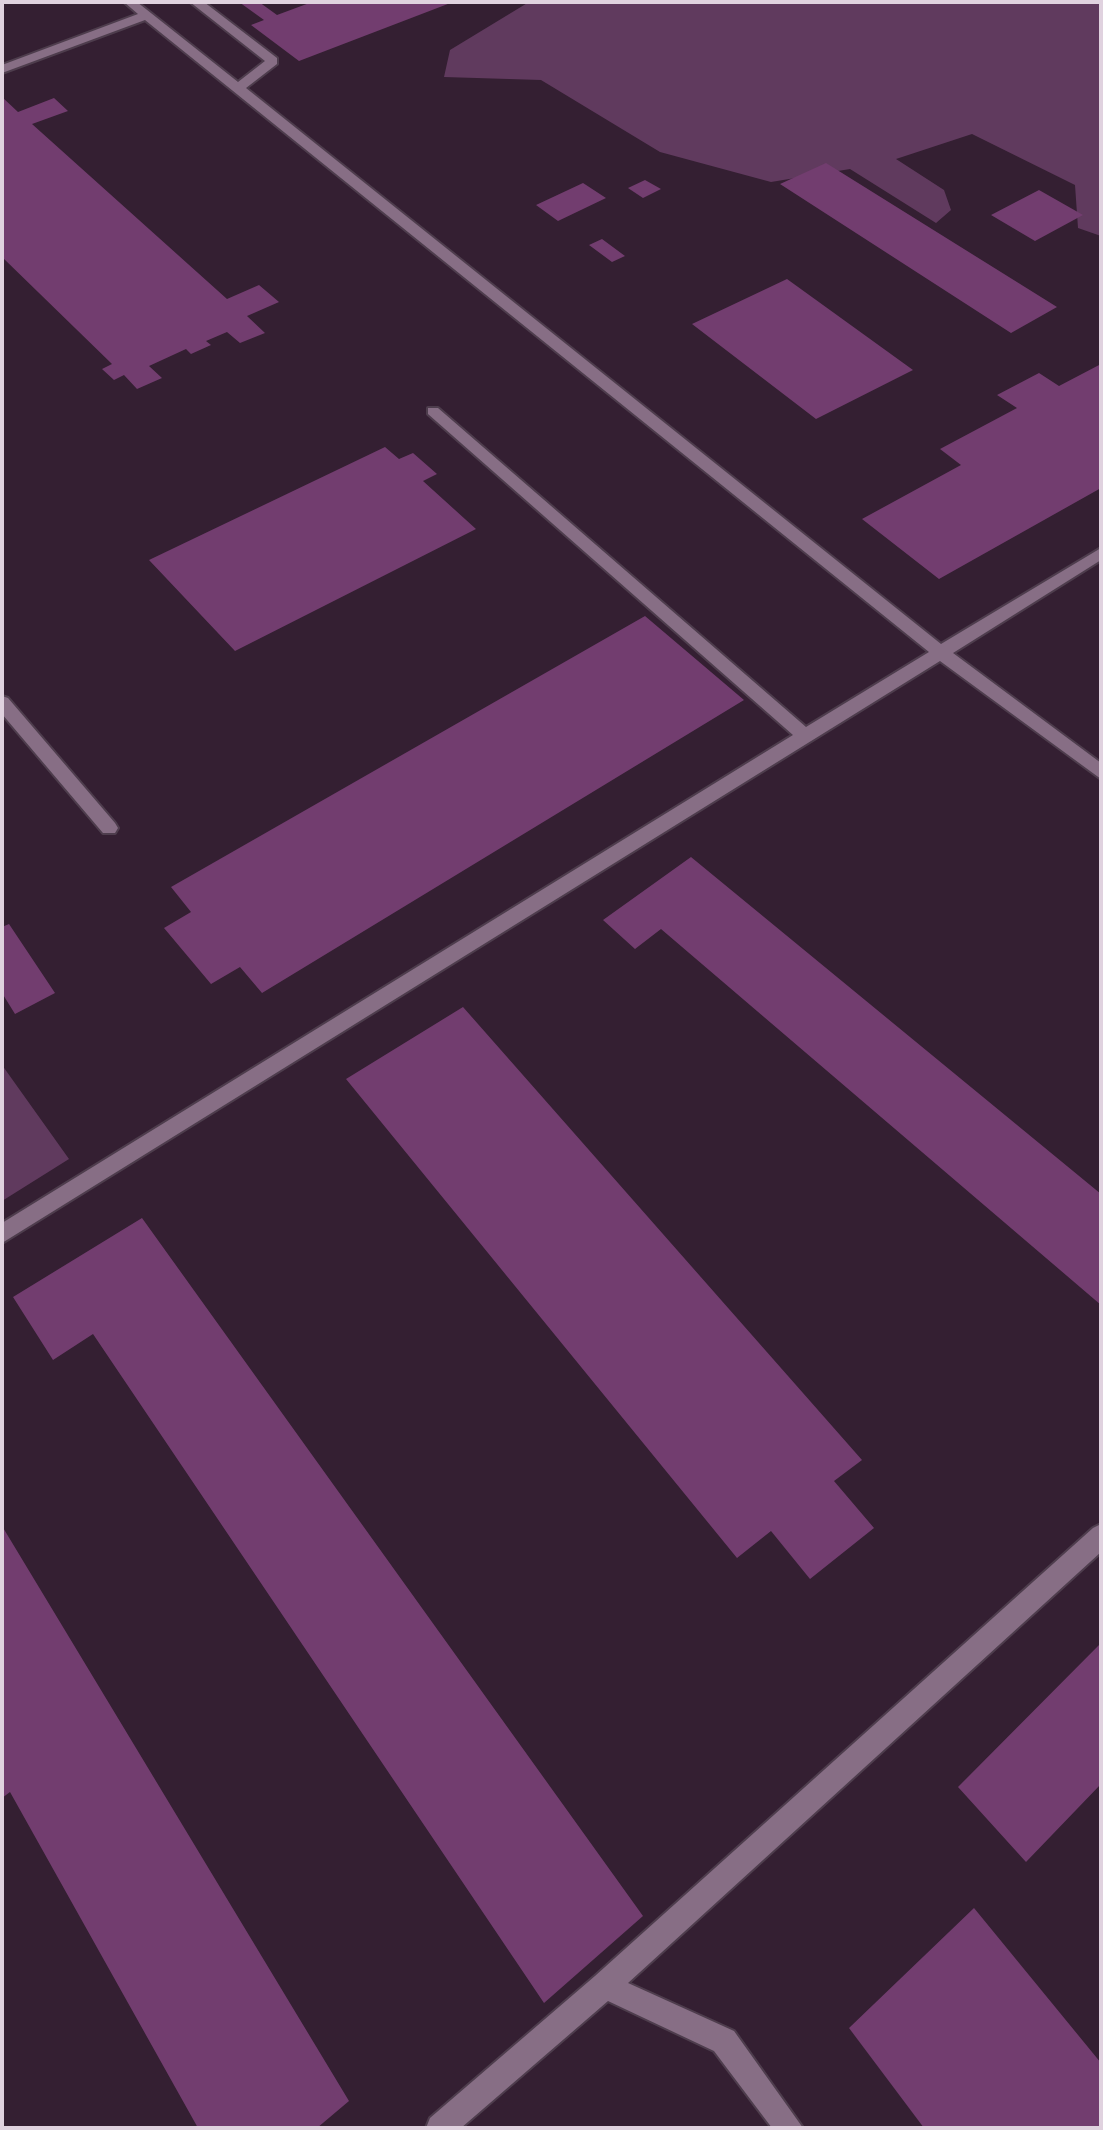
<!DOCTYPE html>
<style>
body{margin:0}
#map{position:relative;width:1103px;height:2130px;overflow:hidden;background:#341f32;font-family:Karla,sans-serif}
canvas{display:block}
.frame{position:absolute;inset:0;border:4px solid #e0d2df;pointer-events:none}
</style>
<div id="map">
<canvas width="1103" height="2130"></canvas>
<div class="frame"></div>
</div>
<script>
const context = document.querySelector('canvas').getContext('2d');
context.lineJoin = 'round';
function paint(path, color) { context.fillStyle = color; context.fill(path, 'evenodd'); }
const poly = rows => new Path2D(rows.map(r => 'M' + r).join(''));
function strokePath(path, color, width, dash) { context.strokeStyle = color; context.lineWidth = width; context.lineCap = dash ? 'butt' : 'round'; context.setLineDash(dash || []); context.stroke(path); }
paint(poly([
 [529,2,1101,2,1101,236,1078,228,1075,185,972,134,896,159,944,190,951,210,936,223,850,169,771,182,660,152,541,80,444,77,450,50],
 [2,1065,69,1159,2,1201]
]), '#603a5e');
paint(poly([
 [239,2,259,2,277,15,312,2,453,2,299,61,251,25,264,20],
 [2,97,18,112,54,98,68,111,32,124,227,299,259,285,279,302,247,316,265,333,240,343,227,332,206,341,211,345,191,354,186,349,149,366,162,378,137,389,124,375,114,380,102,369,112,364,2,257],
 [826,163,1057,307,1011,333,780,184],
 [645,180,661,189,643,198,628,188],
 [583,183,606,198,558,221,536,205],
 [1039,190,1083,215,1035,241,991,215],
 [602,239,625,256,612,262,589,245],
 [787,279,913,370,816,419,692,324],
 [1101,364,1101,488,939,579,862,519,961,465,940,449,1017,408,997,395,1039,373,1059,386],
 [385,447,399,459,413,453,437,474,423,481,476,529,235,651,149,560],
 [645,616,744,700,262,993,240,967,211,984,164,928,191,912,171,887],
 [691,857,1101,1194,1101,1305,661,929,635,949,603,920],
 [9,924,55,993,15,1014,2,993,2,927],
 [463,1007,862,1460,834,1481,874,1528,810,1579,771,1531,737,1558,346,1079],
 [142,1218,643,1916,544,2003,93,1334,53,1360,13,1297],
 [2,1526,349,2101,317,2128,198,2128,10,1792,2,1798],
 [1101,1643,1101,1784,1026,1862,958,1787],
 [974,1908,1101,2063,1101,2128,924,2128,849,2028]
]), '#723d6f');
const service = poly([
 [124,2,137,2,238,82,265,61,190,2,204,2,277,58,277,64,246,88,941,644,1101,548,1101,560,953,653,1101,763,1101,779,940,661,2,1243,2,1223,793,735,428,414,428,408,438,408,806,727,929,652,145,20,2,73,2,65,138,14,124,2],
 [2,696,8,698,115,823,118,828,115,833,103,833,2,714,2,696],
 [1101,1524,1101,1552,628,1983,734,2031,803,2128,772,2128,714,2051,608,2001,461,2128,426,2128,430,2118,595,1976,1093,1528,1101,1524]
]);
strokePath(service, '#4e3d4d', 4);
paint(service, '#876e85');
</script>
